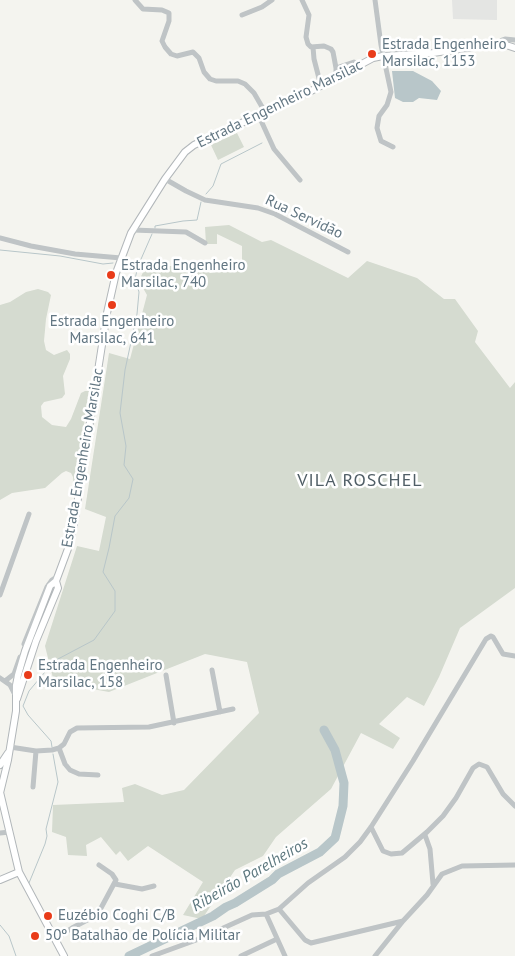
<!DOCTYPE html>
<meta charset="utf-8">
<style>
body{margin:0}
canvas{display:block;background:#f4f4ef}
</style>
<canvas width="515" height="956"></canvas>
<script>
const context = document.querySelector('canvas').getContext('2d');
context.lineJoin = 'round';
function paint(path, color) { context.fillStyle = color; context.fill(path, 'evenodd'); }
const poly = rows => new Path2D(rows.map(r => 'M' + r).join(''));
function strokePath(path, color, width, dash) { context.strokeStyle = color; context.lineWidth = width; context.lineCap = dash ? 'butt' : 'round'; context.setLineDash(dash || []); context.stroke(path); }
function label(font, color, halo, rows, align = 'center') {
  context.font = font + ' "PT Sans",sans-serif'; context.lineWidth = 5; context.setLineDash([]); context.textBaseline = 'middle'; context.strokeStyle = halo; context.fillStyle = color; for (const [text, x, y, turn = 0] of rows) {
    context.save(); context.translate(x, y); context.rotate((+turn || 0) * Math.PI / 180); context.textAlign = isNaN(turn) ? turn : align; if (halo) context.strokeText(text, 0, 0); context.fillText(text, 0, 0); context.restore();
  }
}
paint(poly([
 [452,0,497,0,497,20,453,19]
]), '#e4e5e3');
paint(poly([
 [237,133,244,147,218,160,211,145],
 [229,225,262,242,271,240,348,278,367,261,417,278,444,299,455,299,478,331,475,342,510,388,515,382,515,588,460,628,439,677,424,706,407,697,379,724,400,738,393,749,361,733,331,789,276,837,263,856,235,870,202,919,183,915,203,882,148,846,128,861,120,851,116,855,101,837,86,845,87,856,68,855,66,837,52,832,53,805,124,802,122,788,135,784,162,795,184,790,259,713,247,662,205,654,109,692,54,682,45,646,77,546,99,551,106,517,85,509,109,353,130,359,147,295,139,281,144,270,197,262,210,273,242,265,242,246,217,234,217,244,206,244,205,227],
 [38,289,48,292,51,295,46,319,44,341,46,350,54,355,67,350,70,354,70,359,63,376,65,394,62,398,44,402,41,406,42,417,52,425,66,427,71,419,81,393,85,391,89,391,81,445,83,449,83,458,80,466,83,471,78,489,74,492,73,477,71,473,66,471,62,473,45,488,12,493,0,500,0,305,10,302,26,292]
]), '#d5dbd0');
paint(poly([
 [392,71,413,71,432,81,441,91,437,100,419,98,413,102,403,102,395,98]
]), '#b8c6c9');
strokePath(poly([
 [206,194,213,186,221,164,262,143],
 [155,228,155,226,183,221,197,220,201,202],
 [0,250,60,256,103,264,113,263],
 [127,263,139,263],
 [52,747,51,741,28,715,23,706,29,691,45,672,58,659,94,640,115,611,115,591,103,572,109,548,115,516,129,498,133,479,124,465,126,446,120,413,125,370,137,314,139,292,135,279,138,266,152,234],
 [29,883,45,844,47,836,46,829,58,782,53,754],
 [0,925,9,936,16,956]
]), '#b8c6c9', 1);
strokePath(poly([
 [129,956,213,916,226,907,235,903,272,880,278,874,320,852,335,838,343,806,344,783,335,750,324,730]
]), '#b8c6c9', 9);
const major = poly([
 [17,699,36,641,58,588,56,581],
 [0,765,8,753],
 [0,792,19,872,64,956],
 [0,793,8,760,16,711,16,685,18,675,25,651,50,586,56,581,69,546,74,524,107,313,116,273,131,233,165,179,185,152,194,145,313,90,373,58,383,56,433,53,500,43,515,48],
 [0,880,19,872]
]);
strokePath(major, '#b2b7ba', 8);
strokePath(poly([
 [135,0,143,9,162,10,169,13,169,21,162,41,165,47,171,54,177,56,193,52,199,58,204,72,210,79,216,81,238,81,245,84,254,93,265,112],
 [302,0,309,15,306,37,308,44,311,47,324,46,331,49,333,52,336,68],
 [375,0,381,45,391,92,387,105,379,116,377,128,381,141,393,147],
 [242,15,262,7,272,0],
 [500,43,502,40,505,39,515,40],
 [313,47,314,59,321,86],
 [336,78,336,68,354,62,363,65],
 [258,114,274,149,300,180],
 [165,179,186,191,205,200,258,208,275,214,348,252],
 [133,230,186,232,205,243],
 [0,238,31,246,75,254,121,258],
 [0,595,29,514],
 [24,644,47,587,52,580,58,576],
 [212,670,220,712],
 [166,675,174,723],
 [0,678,10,685,14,693],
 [5,681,14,674,20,657],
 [10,747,36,751,52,750,59,748,64,744,70,732,77,728,149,727,233,709],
 [59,748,65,764,70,770,79,774,98,775],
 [33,787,36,751],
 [371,827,383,851,391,854,402,853,427,832,443,816,456,798,473,768,479,764,487,767,503,794,515,806],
 [0,833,10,832],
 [425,835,430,849,433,884],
 [115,884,142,889,154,886],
 [279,909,305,940,311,943,403,921],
 [266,914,285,956],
 [55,939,72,928,93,917,101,908,116,880,112,874,99,865],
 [152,956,199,939,252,915,266,914,279,909,308,883,345,857,360,842,371,827,413,761,486,639,491,636,493,637,503,654,515,656],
 [241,956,277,939],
 [375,956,403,921,427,895,442,874,462,866,515,865]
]), '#bfc4c6', 5);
strokePath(major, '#fff', 6);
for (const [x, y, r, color] of [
 [372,54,5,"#e93c1a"],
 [111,275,5,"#e93c1a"],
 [112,305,5,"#e93c1a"],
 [28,675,5,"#e93c1a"],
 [48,916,5,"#e93c1a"],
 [35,936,5,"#e93c1a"]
]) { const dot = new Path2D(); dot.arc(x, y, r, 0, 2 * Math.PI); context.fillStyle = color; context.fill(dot); strokePath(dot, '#fff', 2); }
label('15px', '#627682', '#fff', [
 ["Estrada Engenheiro",382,45],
 ["Marsilac, 1153",382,62],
 ["Estrada Engenheiro",121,266],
 ["Marsilac, 740",121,283],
 ["Estrada Engenheiro",112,322,"center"],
 ["Marsilac, 641",112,339,"center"],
 ["Estrada Engenheiro",38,666],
 ["Marsilac, 158",38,683],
 ["Euzébio Coghi C/B",58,916],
 ["50º Batalhão de Polícia Militar",45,936]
], 'left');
label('15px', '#627682', '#fff', [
 ["Estrada Engenheiro Marsilac",280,104,-26],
 ["Rua Servidão",304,217,25],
 ["Estrada Engenheiro Marsilac",83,458,-80]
]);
label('italic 16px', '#5d787f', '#fff', [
 ["Ribeirão Parelheiros",250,875,-30]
]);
context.letterSpacing = '1px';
label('18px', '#505e66', '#fff', [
 ["VILA ROSCHEL",360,481]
]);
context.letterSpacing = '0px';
</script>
